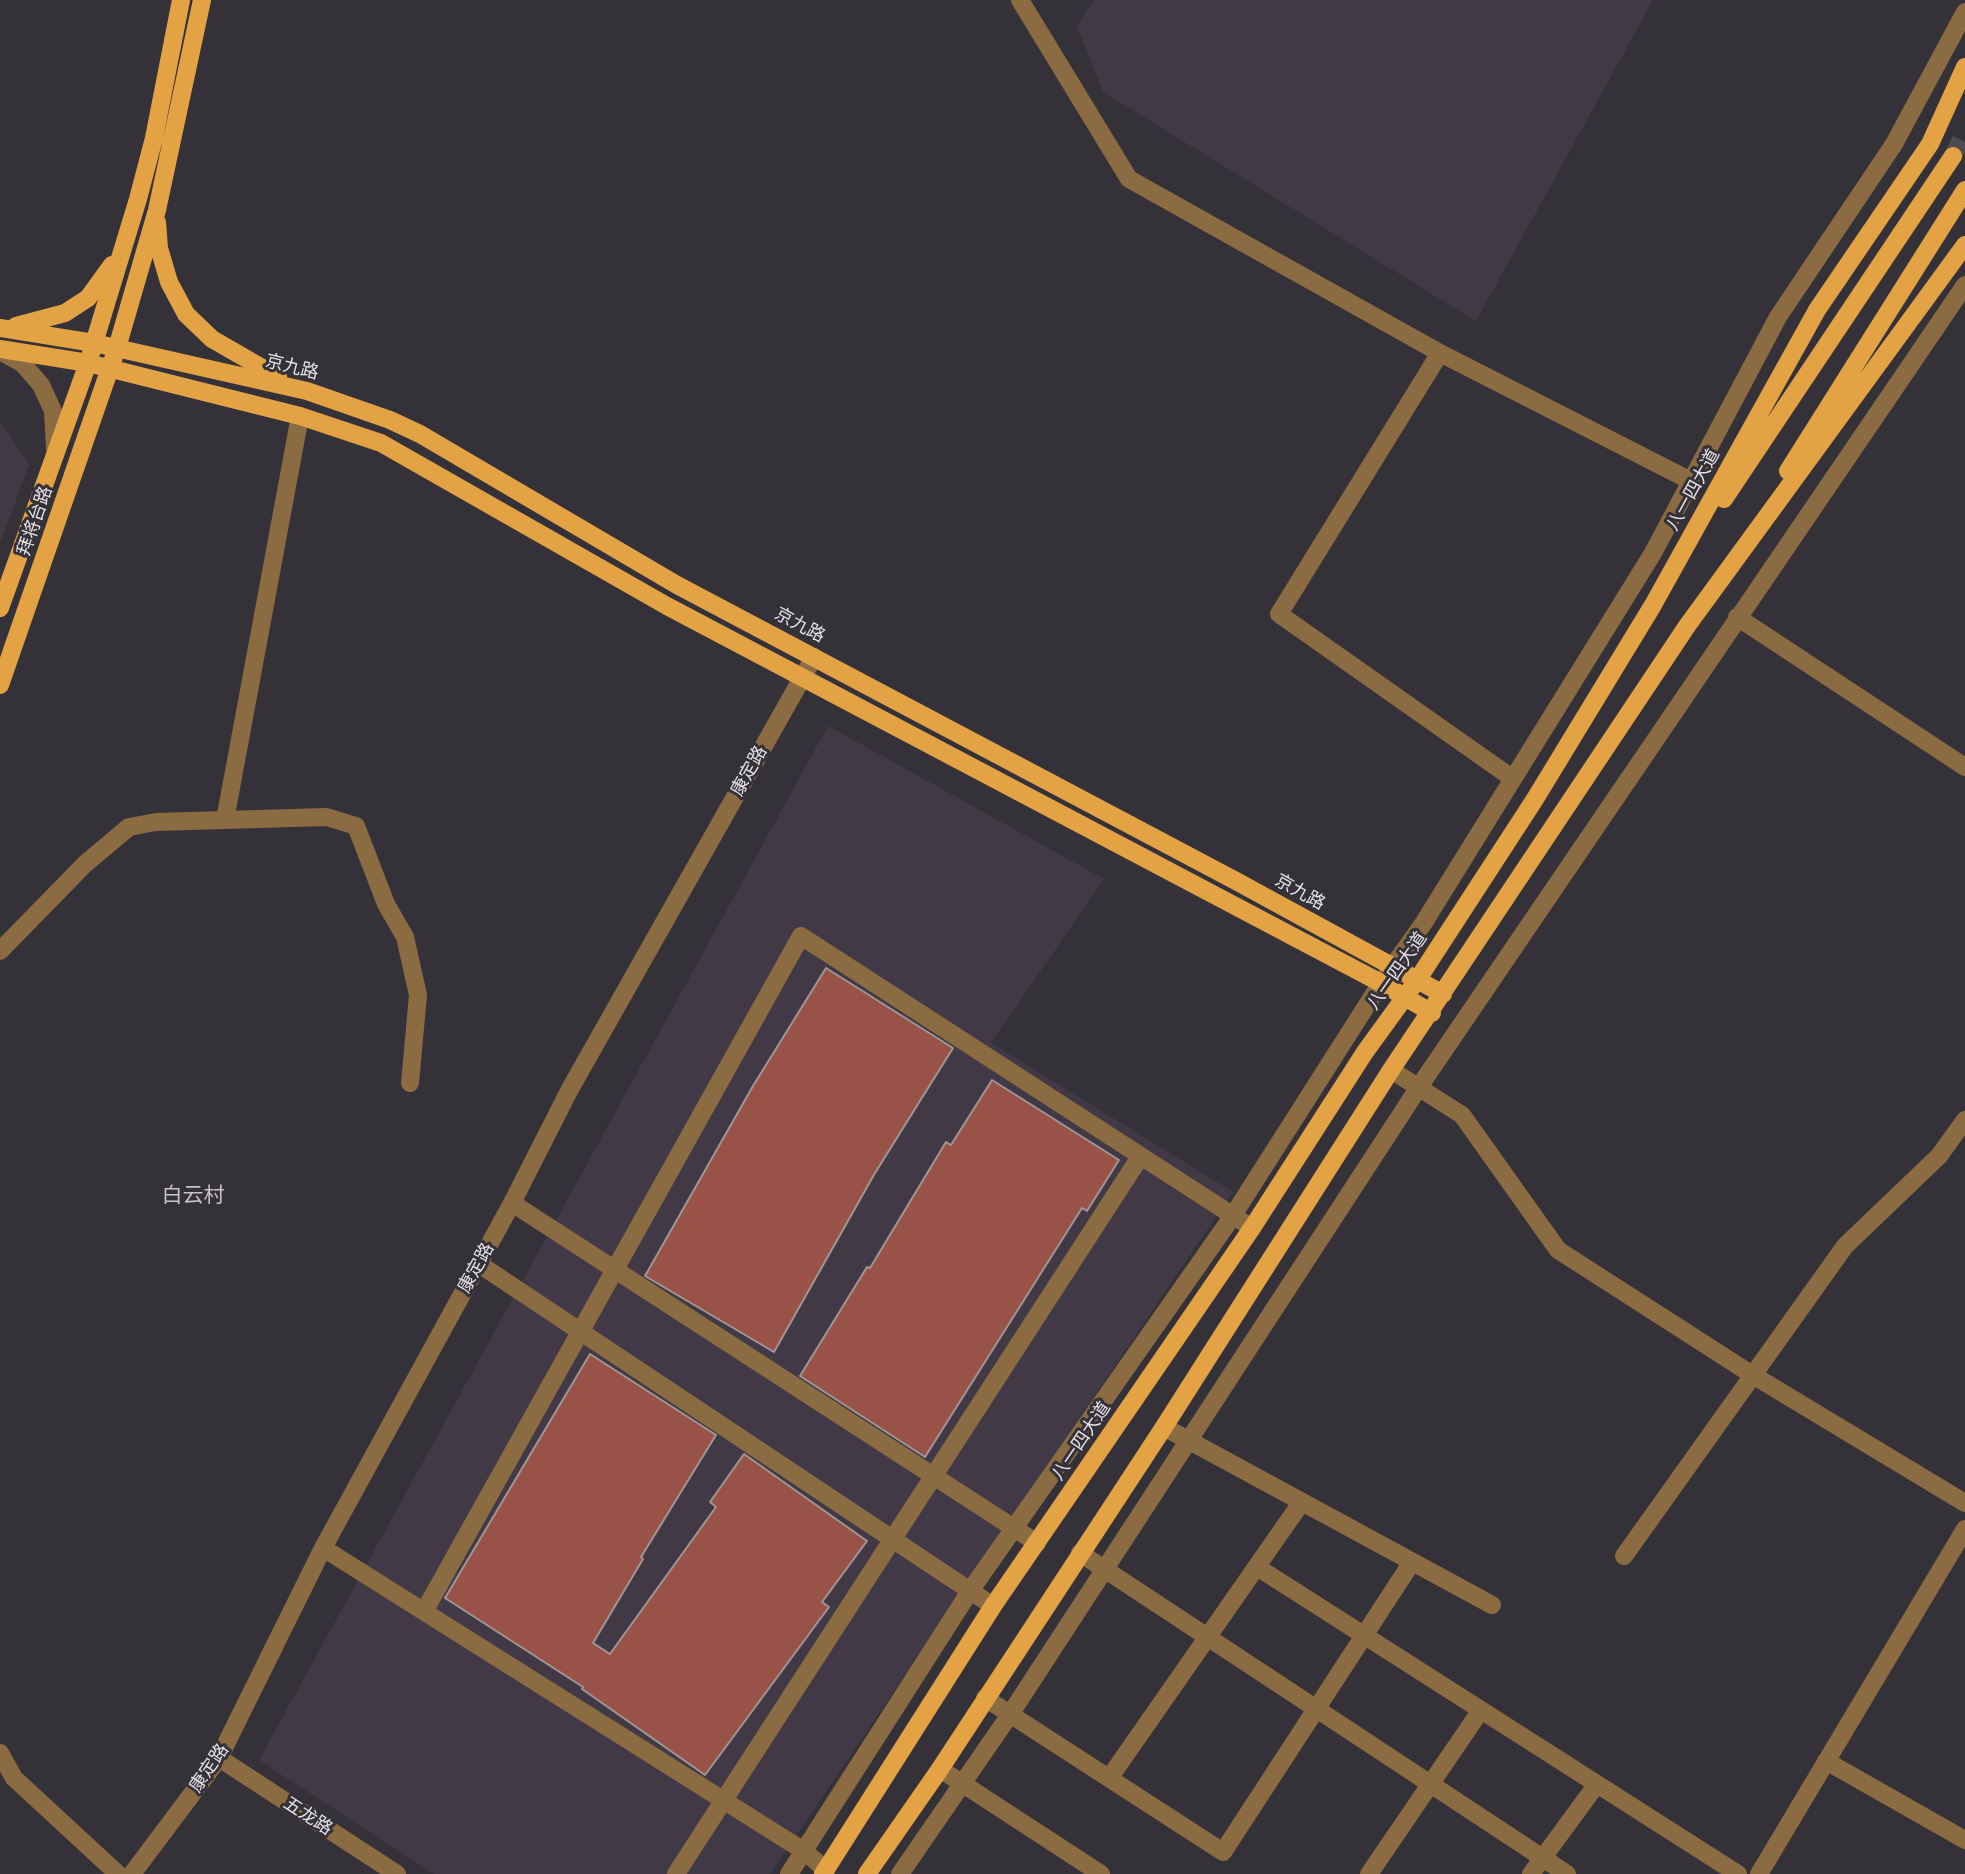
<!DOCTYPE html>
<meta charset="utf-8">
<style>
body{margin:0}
canvas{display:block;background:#353138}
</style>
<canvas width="1965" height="1874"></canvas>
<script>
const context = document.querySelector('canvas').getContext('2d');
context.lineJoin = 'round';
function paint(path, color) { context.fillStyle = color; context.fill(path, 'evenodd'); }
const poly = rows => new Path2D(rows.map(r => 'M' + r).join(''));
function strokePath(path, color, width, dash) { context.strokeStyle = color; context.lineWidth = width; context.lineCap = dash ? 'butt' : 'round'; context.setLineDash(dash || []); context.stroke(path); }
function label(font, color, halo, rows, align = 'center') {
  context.font = font + ' "Public Sans","Noto Sans SC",sans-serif'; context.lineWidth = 6; context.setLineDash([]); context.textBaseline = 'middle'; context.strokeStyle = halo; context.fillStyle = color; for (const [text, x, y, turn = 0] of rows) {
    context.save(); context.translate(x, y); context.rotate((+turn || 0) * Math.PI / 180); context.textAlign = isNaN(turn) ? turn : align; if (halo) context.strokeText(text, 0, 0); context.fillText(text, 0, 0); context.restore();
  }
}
paint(poly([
 [1094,0,1653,0,1476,321,1103,92,1077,26],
 [0,421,29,465,0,543],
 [828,726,1104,879,991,1043,1233,1192,770,1874,434,1874,259,1760]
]), '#413a46');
const building = poly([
 [826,968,953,1048,875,1173,774,1352,645,1276,753,1086,826,968],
 [992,1080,1119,1160,1087,1211,1082,1208,925,1457,800,1376,867,1267,870,1268,946,1142,951,1145,992,1080],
 [590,1354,716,1435,641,1557,643,1559,593,1643,610,1654,716,1507,710,1502,744,1454,867,1541,822,1602,829,1607,705,1775,582,1689,583,1687,445,1598,590,1354]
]);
paint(building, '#985248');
strokePath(building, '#a19694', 2);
strokePath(poly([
 [1953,156,1965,132]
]), '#4f4b52', 18, [18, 9]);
strokePath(poly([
 [1020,0,1129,179,1440,353,1689,480],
 [0,351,23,364,41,385,53,411,55,448],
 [1440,353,1279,614,1512,778],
 [1737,617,1965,767],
 [225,820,300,416],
 [0,951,85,864,129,827,156,822,327,817,356,826,386,904,405,937,418,995,410,1083],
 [1391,1070,1462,1115,1558,1250,1751,1374,1965,1503],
 [512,1203,1037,1543],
 [479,1264,993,1606],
 [1164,1427,1492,1605],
 [323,1548,804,1851,826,1870],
 [1080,1553,1567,1874],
 [1624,1556,1845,1246,1939,1156,1965,1120],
 [1257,1567,1738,1874],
 [425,1610,801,936,1252,1228],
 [985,1698,1223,1852,1412,1562],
 [0,1753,14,1778,118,1874],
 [219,1758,397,1874],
 [1826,1761,1965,1840],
 [940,1769,1101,1874],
 [1110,1777,1301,1503],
 [132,1874,219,1758,323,1548,512,1203,570,1089,814,657],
 [676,1874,1140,1157],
 [789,1874,970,1591,1232,1217,1381,983,1423,924,1653,553,1778,317,1894,144,1965,12],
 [900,1874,1011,1713,1419,1087,1965,285],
 [1369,1874,1481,1710],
 [1531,1874,1597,1784],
 [1759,1874,1965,1529]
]), '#8b6b42', 18);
strokePath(poly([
 [157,222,159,248,169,282,186,314,212,339,278,377],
 [16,326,65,313,88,298,112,265],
 [0,328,94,343,307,391,390,420,420,434,677,585,1236,881,1443,994],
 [0,349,88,363,300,416,381,443,667,606,1381,983,1432,1013],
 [1788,471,1965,190],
 [1724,499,1953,156],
 [0,608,88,363,138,199,154,138,181,0],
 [0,685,117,348,157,210,202,0],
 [823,1874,993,1606,1252,1228,1365,1052,1418,979,1535,799,1653,605,1817,310,1930,144,1965,67],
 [867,1874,940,1769,1164,1427,1391,1070,1687,626,1965,245]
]), '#e3a244', 18);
label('18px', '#e4e1e6', '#353138', [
 ["京九路",292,367,14],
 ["八一四大道",1693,490,-61],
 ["拜将台路",35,521,-71],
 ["京九路",800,625,28],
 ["康定路",749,771,-61],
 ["京九路",1300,892,29],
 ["八一四大道",1397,971,-55],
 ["康定路",476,1268,-61],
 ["八一四大道",1081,1441,-56],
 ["康定路",209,1768,-56],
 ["五龙路",308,1816,33]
]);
label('21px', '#c7c2ca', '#353138', [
 ["白云村",193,1196]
]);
</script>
